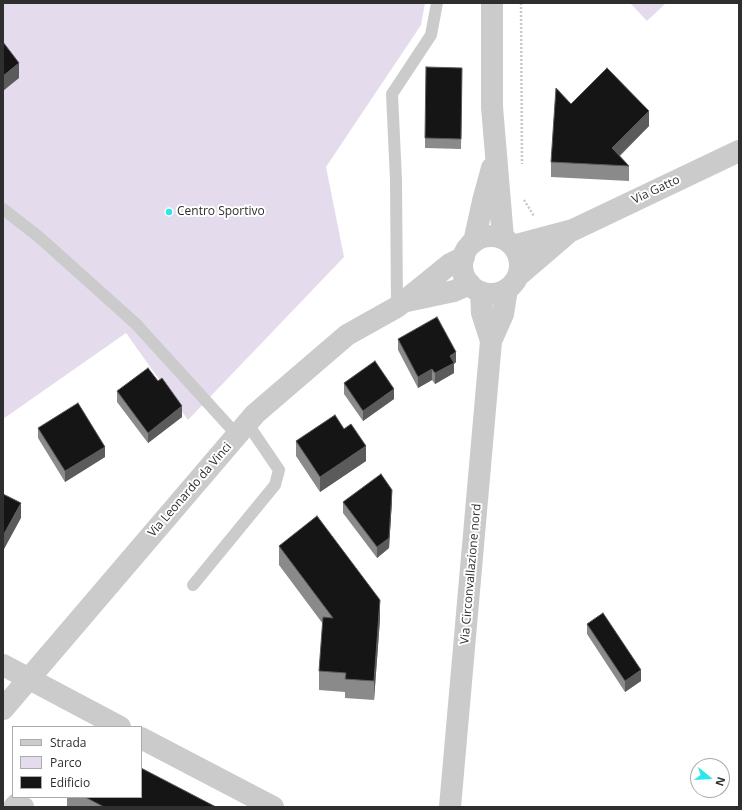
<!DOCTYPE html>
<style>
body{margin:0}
#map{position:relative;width:742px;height:810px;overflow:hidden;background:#fff;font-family:"Open Sans",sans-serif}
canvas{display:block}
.frame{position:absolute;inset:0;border:4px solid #2e2e2e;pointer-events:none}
.legend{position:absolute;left:12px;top:726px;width:130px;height:72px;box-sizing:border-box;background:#fff;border:1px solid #ababab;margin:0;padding:5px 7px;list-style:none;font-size:12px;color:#2e2e2e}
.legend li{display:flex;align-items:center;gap:8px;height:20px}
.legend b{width:20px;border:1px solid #ababab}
.north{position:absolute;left:690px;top:758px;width:40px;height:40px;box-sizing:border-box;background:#fff;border:1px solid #ababab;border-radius:50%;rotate:108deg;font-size:11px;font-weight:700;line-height:16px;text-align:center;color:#2e2e2e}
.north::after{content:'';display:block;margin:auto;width:14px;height:18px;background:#2be7ea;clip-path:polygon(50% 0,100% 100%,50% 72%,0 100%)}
</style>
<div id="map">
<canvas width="742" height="810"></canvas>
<div class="frame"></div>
<ul class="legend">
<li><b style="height:5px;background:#cbcbcb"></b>Strada</li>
<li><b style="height:11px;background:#e4dbec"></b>Parco</li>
<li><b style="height:11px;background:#151515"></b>Edificio</li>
</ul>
<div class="north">N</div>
</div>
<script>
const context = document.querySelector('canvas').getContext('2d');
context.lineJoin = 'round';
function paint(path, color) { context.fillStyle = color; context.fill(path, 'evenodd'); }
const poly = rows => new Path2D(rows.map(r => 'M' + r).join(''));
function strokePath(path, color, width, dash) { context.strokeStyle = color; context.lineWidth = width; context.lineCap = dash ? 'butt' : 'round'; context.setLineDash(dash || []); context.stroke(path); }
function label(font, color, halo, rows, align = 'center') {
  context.font = font + ' "Open Sans",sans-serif'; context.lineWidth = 4; context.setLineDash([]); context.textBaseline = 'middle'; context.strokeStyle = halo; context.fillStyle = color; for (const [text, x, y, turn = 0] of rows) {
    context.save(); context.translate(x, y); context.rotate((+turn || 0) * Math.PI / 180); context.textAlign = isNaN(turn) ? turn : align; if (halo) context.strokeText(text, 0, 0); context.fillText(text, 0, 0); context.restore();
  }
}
paint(poly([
 [3,3,425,3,421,25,326,167,344,257,188,420,126,333,3,419],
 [630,3,666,3,647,21]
]), '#e4dbec');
strokePath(poly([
 [521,3,522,164],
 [524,200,534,216]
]), '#c8c8c8', 2.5, [2, 2]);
strokePath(poly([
 [3,209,39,237,136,324,237,435],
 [397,307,396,180,392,94,431,35,437,3],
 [193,585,275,485,279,470,247,423]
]), '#cbcbcb', 12);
strokePath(poly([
 [492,3,492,107,503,238],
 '462 265a29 29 0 1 1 58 0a29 29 0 1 1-58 0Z',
 [474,242,483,201,492,168],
 [513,246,573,230,739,151],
 [518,276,567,234],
 [481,292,482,313,491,341],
 [407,301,454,291,470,284],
 [3,665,120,727],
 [3,709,255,414,347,335,397,307,450,264,464,257],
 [141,738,273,807],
 [14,807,17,804,23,807],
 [450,807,491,341,503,314,507,289]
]), '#cbcbcb', 22);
paint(poly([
 [462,78,461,149,425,148,425,138],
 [571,104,649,126,620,156,629,166,629,181,551,177,551,162],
 [398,339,456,362,454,364,454,373,435,384,432,380,418,388,398,350],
 [344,383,394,399,363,421,344,394],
 [117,391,182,417,148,443,117,402],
 [38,428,105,457,65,482,38,438],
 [296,441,366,461,320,492,296,456],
 [392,500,389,548,377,558,343,513,343,502],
 [279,546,380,619,374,700,345,698,345,692,319,690,319,671,323,624,279,565],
 [587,624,641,681,625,692,587,634],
 [67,797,141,797,216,807,67,807]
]), '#8a8a8a');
paint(poly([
 [19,63,19,78,3,91,3,76],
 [649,111,649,126,612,163,612,148],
 [456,352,456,362,454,364,454,373,435,384,435,373,450,356],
 [432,369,432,380,418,388,418,377],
 [394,389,394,399,363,421,363,411],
 [182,406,182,417,148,443,148,433],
 [366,446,366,461,320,492,320,477],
 [105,447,105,457,65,482,65,471],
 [392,490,392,500,389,548,377,558,377,547],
 [21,503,21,518,3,551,3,536],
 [380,600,380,619,374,700,374,681],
 [641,670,641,681,625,692,625,681]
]), '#5b5b5b');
const building = poly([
 [3,42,19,63,3,76,3,42],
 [426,67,462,68,461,139,425,138,426,67],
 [607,68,649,111,612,148,629,166,551,162,556,88,571,104,607,68],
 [437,317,456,352,450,356,454,363,435,373,432,369,418,377,398,339,437,317],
 [375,361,394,389,363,411,344,383,375,361],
 [148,368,158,381,162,378,182,406,148,433,117,391,148,368],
 [78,403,105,447,65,471,38,428,78,403],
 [335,415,344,429,351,424,366,446,320,477,296,441,335,415],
 [381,474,392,490,389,538,377,547,343,502,381,474],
 [3,494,21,503,3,536,3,494],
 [317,516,380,600,374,681,345,679,346,673,319,671,323,617,333,618,279,546,317,516],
 [603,613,641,670,625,681,587,624,603,613],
 [141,768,216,807,104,807,85,797,141,797,141,768]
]);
paint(building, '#151515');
strokePath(building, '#5b5b5b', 1);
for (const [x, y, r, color] of [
 [169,212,4,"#2be7ea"]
]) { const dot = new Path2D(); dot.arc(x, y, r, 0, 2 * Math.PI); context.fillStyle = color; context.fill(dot); strokePath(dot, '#fff', 1.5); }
label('12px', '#2e2e2e', '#fff', [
 ["Via Gatto",656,190,-25],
 ["Via Leonardo da Vinci",190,490,-49],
 ["Via Circonvallazione nord",471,574,-85]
]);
label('12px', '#2e2e2e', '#fff', [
 ["Centro Sportivo",177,212]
], 'left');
</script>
